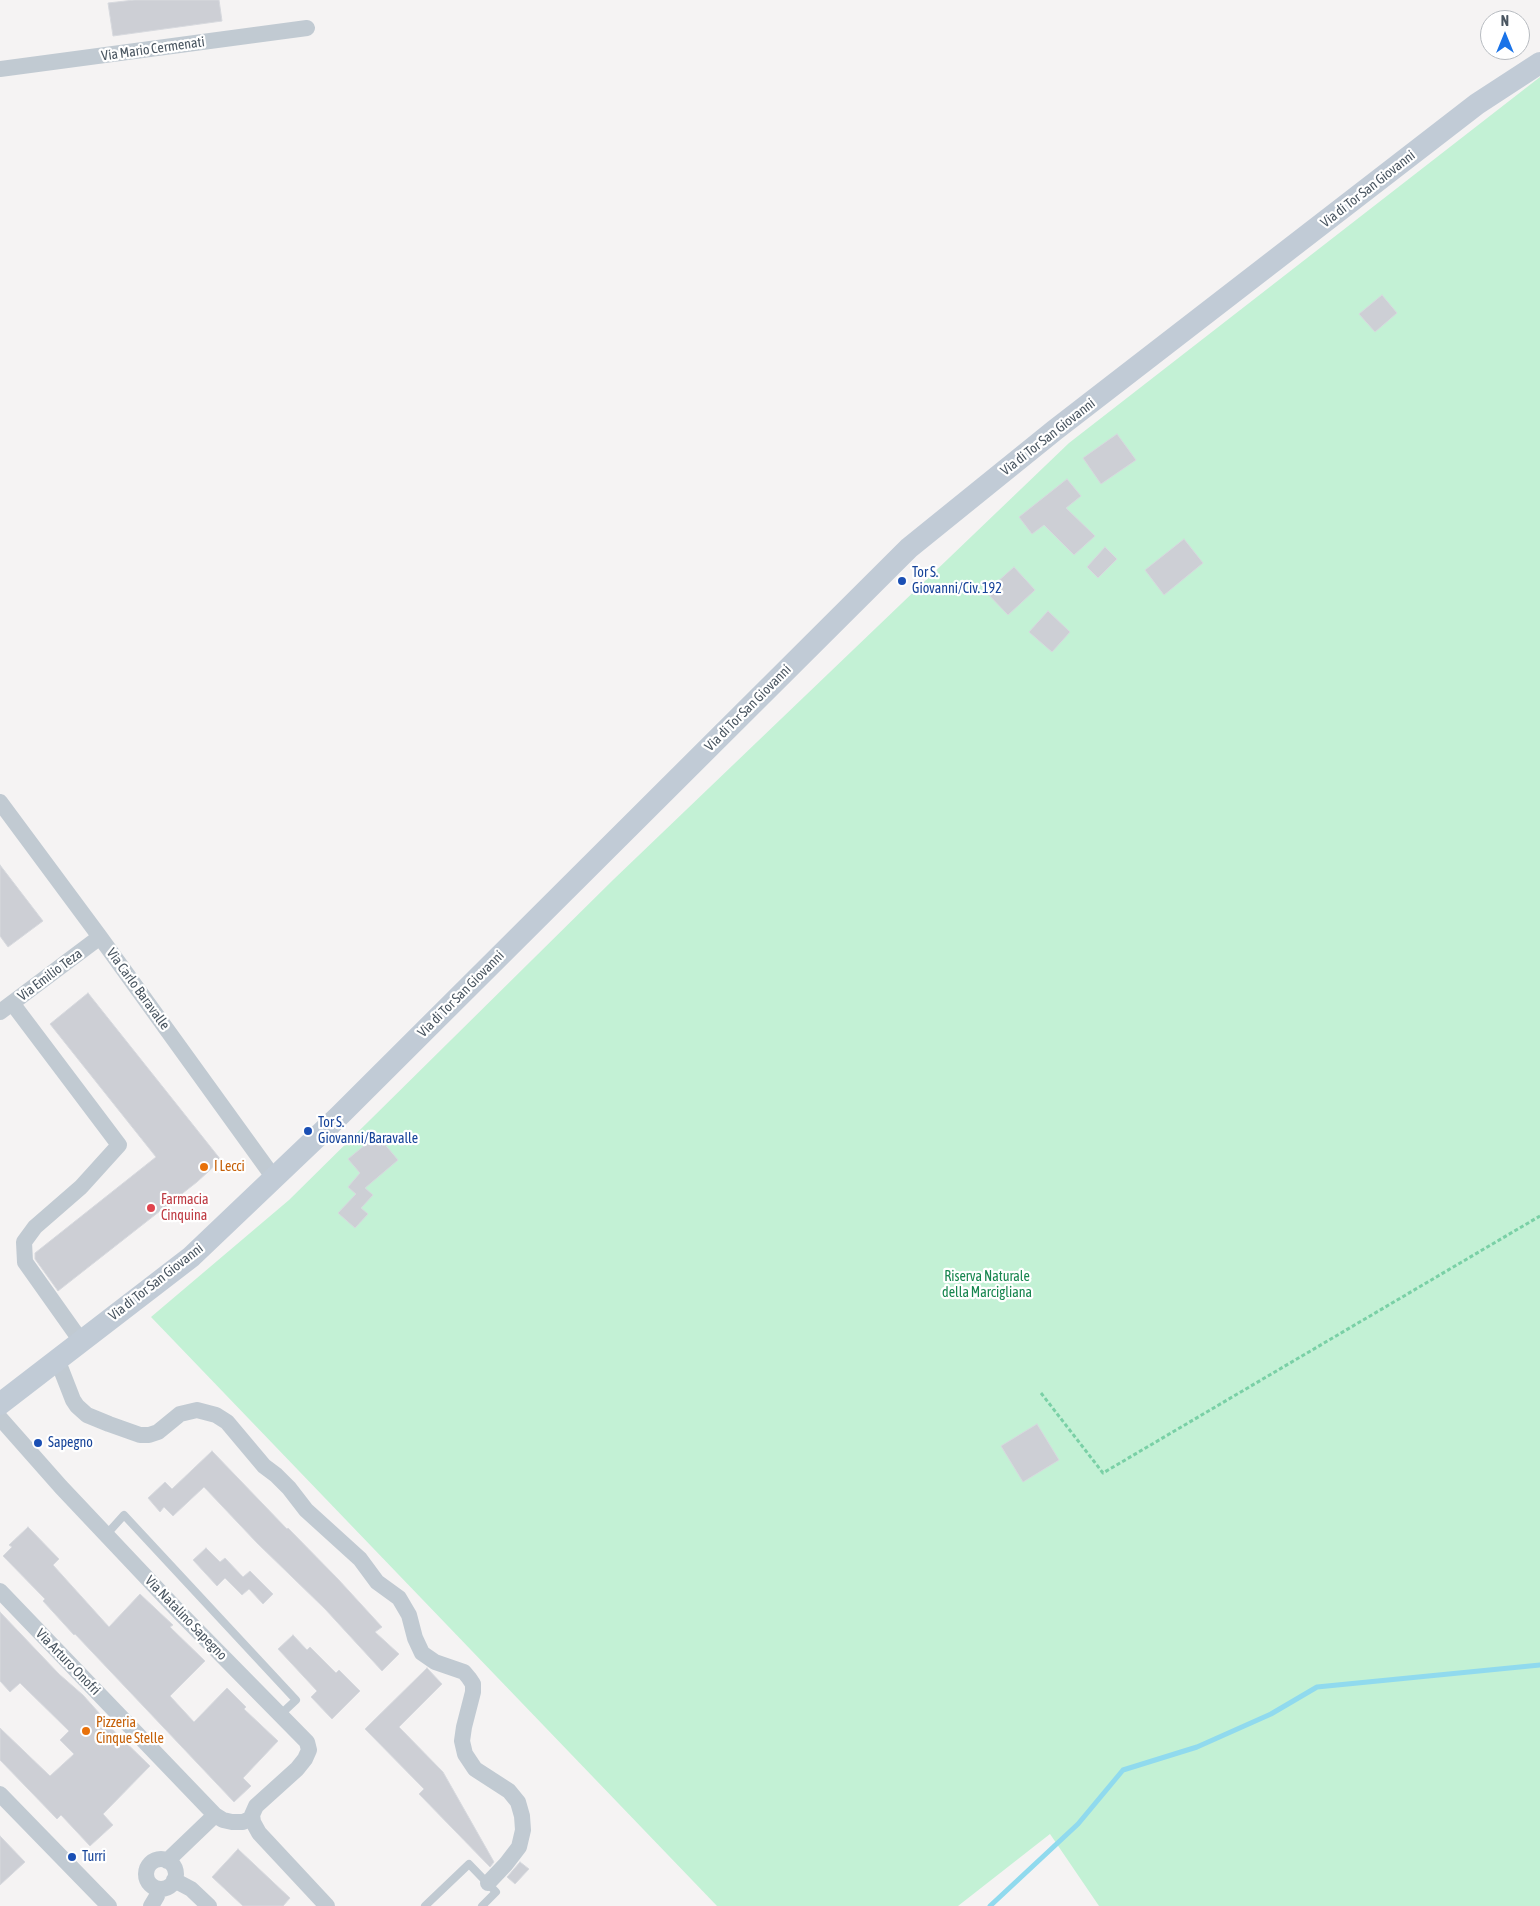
<!DOCTYPE html>
<style>
body{margin:0}
#map{position:relative;width:1540px;height:1906px;overflow:hidden;background:#f5f3f3;font-family:"Asap Condensed",sans-serif}
canvas{display:block}
.north{position:absolute;left:1480px;top:10px;width:50px;height:50px;box-sizing:border-box;background:#fff;border:1px solid #b7bbc0;border-radius:50%;rotate:0deg;font-size:14px;font-weight:700;line-height:20px;text-align:center;color:#4a5661}
.north::after{content:'';display:block;margin:auto;width:18px;height:22px;background:#1a73e8;clip-path:polygon(50% 0,100% 100%,50% 72%,0 100%)}
</style>
<div id="map">
<canvas width="1540" height="1906"></canvas>
<div class="north">N</div>
</div>
<script>
const context = document.querySelector('canvas').getContext('2d');
context.lineJoin = 'round';
function paint(path, color) { context.fillStyle = color; context.fill(path, 'evenodd'); }
const poly = rows => new Path2D(rows.map(r => 'M' + r).join(''));
function strokePath(path, color, width, dash) { context.strokeStyle = color; context.lineWidth = width; context.lineCap = dash ? 'butt' : 'round'; context.setLineDash(dash || []); context.stroke(path); }
function label(font, color, halo, rows, align = 'center') {
  context.font = font + ' "Asap Condensed",sans-serif'; context.lineWidth = 4.5; context.setLineDash([]); context.textBaseline = 'middle'; context.strokeStyle = halo; context.fillStyle = color; for (const [text, x, y, turn = 0] of rows) {
    context.save(); context.translate(x, y); context.rotate((+turn || 0) * Math.PI / 180); context.textAlign = isNaN(turn) ? turn : align; if (halo) context.strokeText(text, 0, 0); context.fillText(text, 0, 0); context.restore();
  }
}
paint(poly([
 [1540,77,1540,1906,1099,1906,1050,1834,958,1906,717,1906,151,1317,289,1200,614,879,1069,443]
]), '#c3f1d5');
strokePath(poly([
 [990,1906,1078,1824,1123,1770,1197,1747,1271,1714,1317,1687,1540,1665]
]), '#90daee', 5);
const building = poly([
 [134,0,219,0,222,21,113,36,108,3,134,0],
 [1382,295,1397,313,1375,332,1359,314,1382,295],
 [1117,434,1136,460,1101,484,1083,458,1117,434],
 [1067,479,1081,496,1066,508,1095,536,1074,555,1044,525,1032,534,1019,517,1067,479],
 [1184,539,1203,563,1164,595,1145,570,1184,539],
 [1105,547,1117,559,1098,578,1087,567,1105,547],
 [1014,567,1035,590,1008,615,986,592,1014,567],
 [1048,611,1070,632,1052,652,1029,632,1048,611],
 [0,865,43,921,8,947,0,936,0,865],
 [88,993,221,1160,197,1182,58,1291,35,1259,35,1253,156,1157,50,1024,88,993],
 [377,1135,398,1160,365,1188,373,1195,361,1208,368,1214,355,1228,338,1213,356,1194,348,1187,360,1173,348,1159,377,1135],
 [1037,1424,1059,1460,1023,1482,1001,1446,1037,1424],
 [212,1451,287,1529,288,1528,338,1579,382,1627,375,1632,399,1654,382,1671,325,1609,257,1543,204,1487,173,1516,164,1507,160,1512,148,1498,165,1482,172,1489,212,1451],
 [28,1527,59,1559,53,1565,109,1627,140,1594,173,1625,170,1627,205,1661,170,1696,194,1722,227,1688,246,1707,244,1709,278,1741,243,1778,251,1786,234,1802,75,1634,74,1635,43,1601,45,1599,3,1556,12,1547,9,1545,28,1527],
 [206,1548,220,1562,225,1558,243,1577,250,1571,273,1594,263,1604,249,1589,242,1595,225,1578,217,1586,193,1560,206,1548],
 [0,1612,59,1674,83,1695,109,1724,108,1725,150,1766,103,1814,113,1825,90,1846,61,1815,57,1819,0,1760,0,1728,50,1776,74,1754,60,1740,69,1731,20,1683,10,1692,0,1681,0,1612],
 [293,1635,307,1650,310,1647,336,1673,339,1670,360,1691,332,1719,311,1697,317,1691,278,1649,293,1635],
 [427,1668,442,1684,399,1727,443,1772,494,1862,490,1867,419,1794,424,1789,365,1729,427,1668],
 [0,1836,25,1862,0,1885,0,1836],
 [238,1849,290,1898,283,1906,243,1906,212,1877,238,1849],
 [520,1862,529,1869,515,1884,507,1877,520,1862]
]);
paint(building, '#cdcfd5');
strokePath(building, '#d7d9de', 1);
strokePath(poly([
 [1041,1393,1103,1473,1540,1216]
]), '#7ad0a6', 3, [4, 2.5]);
strokePath(poly([
 [106,1535,124,1515,296,1700,281,1714],
 [425,1906,469,1864,496,1892,482,1906]
]), '#c1cad2', 8);
strokePath(poly([
 [0,69,307,28],
 [0,802,100,937,274,1178],
 [12,1003,119,1145,81,1187,35,1227,24,1242,25,1262,81,1341],
 [0,1012,100,937],
 [57,1359,73,1400,77,1406,87,1415,109,1424,140,1435,149,1435,158,1432,180,1414,197,1410,216,1415,227,1422,264,1466,276,1475,289,1488,306,1510,360,1559,377,1582,399,1598,409,1615,415,1638,422,1653,435,1662,464,1672,469,1678,473,1684,473,1692,464,1727,462,1741,465,1754,475,1769,509,1791,518,1802,522,1816,523,1830,519,1847,506,1864,488,1883],
 [0,1418,61,1487,180,1613,307,1742,309,1750,305,1759,297,1769,256,1806,252,1815,253,1822,259,1833,327,1906],
 [0,1591,215,1815,223,1820,232,1822,243,1822,252,1818],
 [0,1794,109,1906],
 '146 1874a15 15 0 1 1 30 0a15 15 0 1 1-30 0Z',
 [167,1861,215,1815],
 [174,1880,191,1889,209,1906],
 [151,1906,157,1896,157,1889]
]), '#c1cad2', 16);
strokePath(poly([
 [0,1404,191,1257,337,1118,909,548,1055,430,1477,104,1540,63]
]), '#c1cbd6', 22);
for (const [x, y, r, color] of [
 [902,581,5,"#1a4fb4"],
 [308,1131,5,"#1a4fb4"],
 [204,1167,5,"#e8710a"],
 [151,1208,5,"#e0444e"],
 [38,1443,5,"#1a4fb4"],
 [86,1731,5,"#e8710a"],
 [72,1857,5,"#1a4fb4"]
]) { const dot = new Path2D(); dot.arc(x, y, r, 0, 2 * Math.PI); context.fillStyle = color; context.fill(dot); strokePath(dot, '#fff', 2); }
label('14px', '#4a5661', '#fff', [
 ["Via Mario Cermenati",153,49,-8],
 ["Via di Tor San Giovanni",1368,189,-38],
 ["Via di Tor San Giovanni",1048,437,-38],
 ["Via di Tor San Giovanni",748,708,-45],
 ["Via Emilio Teza",50,975,-37],
 ["Via Carlo Baravalle",138,989,54],
 ["Via di Tor San Giovanni",461,994,-45],
 ["Via di Tor San Giovanni",156,1282,-38],
 ["Via Natalino Sapegno",186,1618,46],
 ["Via Arturo Onofri",68,1662,46]
]);
label('14px', '#164399', '#fff', [
 ["Tor S.",912,573],
 ["Giovanni/Civ. 192",912,589],
 ["Tor S.",318,1123],
 ["Giovanni/Baravalle",318,1139],
 ["Sapegno",48,1443],
 ["Turri",82,1857]
], 'left');
label('14px', '#c56008', '#fff', [
 ["I Lecci",214,1167],
 ["Pizzeria",96,1723],
 ["Cinque Stelle",96,1739]
], 'left');
label('14px', '#be3a42', '#fff', [
 ["Farmacia",161,1200],
 ["Cinquina",161,1216]
], 'left');
label('14px', '#17864f', '#fff', [
 ["Riserva Naturale",987,1277],
 ["della Marcigliana",987,1293]
]);
</script>
